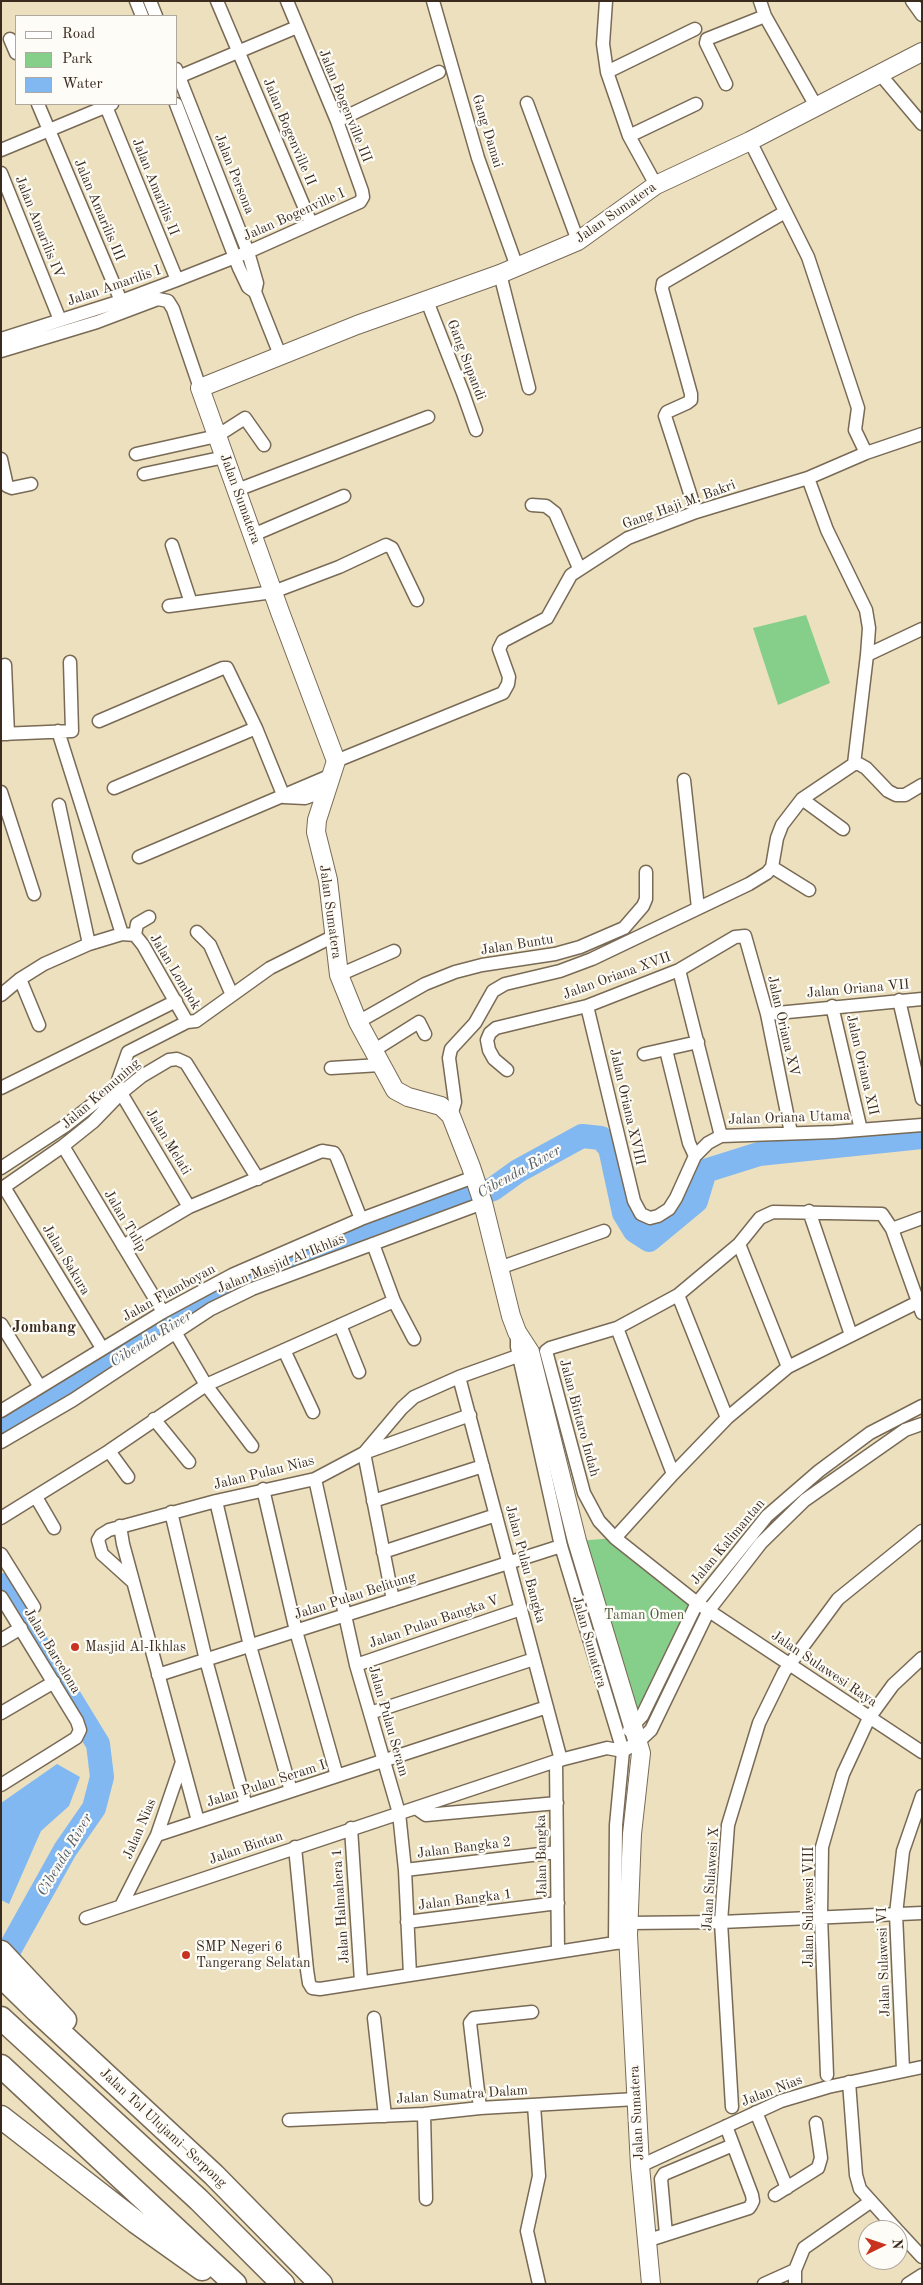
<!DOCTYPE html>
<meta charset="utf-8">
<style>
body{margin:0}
#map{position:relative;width:923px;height:2285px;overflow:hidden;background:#ece0be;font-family:"Old Standard TT",serif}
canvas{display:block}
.frame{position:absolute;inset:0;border:2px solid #3b2a1e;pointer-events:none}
.legend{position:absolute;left:15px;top:15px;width:162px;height:90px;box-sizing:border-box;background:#fdfcf7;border:1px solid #afa8a0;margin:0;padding:6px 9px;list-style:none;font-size:15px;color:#3b2a1e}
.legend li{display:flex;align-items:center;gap:10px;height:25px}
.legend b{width:25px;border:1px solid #afa8a0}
.north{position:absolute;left:858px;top:2220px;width:50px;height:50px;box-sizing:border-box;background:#fdfcf7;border:1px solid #afa8a0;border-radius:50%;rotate:86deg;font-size:14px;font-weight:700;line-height:20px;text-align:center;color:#3b2a1e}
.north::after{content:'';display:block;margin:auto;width:18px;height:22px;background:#c8321e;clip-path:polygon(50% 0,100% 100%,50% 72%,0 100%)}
</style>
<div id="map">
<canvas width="923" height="2285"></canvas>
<div class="frame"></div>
<ul class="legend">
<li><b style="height:6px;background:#fff"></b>Road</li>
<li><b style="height:14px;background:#86cf8b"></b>Park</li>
<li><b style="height:14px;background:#81b8f1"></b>Water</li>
</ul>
<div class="north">N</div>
</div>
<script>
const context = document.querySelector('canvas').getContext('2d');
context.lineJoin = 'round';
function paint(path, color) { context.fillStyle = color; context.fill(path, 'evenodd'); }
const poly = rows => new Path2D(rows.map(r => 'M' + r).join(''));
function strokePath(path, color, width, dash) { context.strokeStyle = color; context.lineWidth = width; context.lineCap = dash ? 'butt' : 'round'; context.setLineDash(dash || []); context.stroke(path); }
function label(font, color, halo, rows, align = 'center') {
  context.font = font + ' "Old Standard TT",serif'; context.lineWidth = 4.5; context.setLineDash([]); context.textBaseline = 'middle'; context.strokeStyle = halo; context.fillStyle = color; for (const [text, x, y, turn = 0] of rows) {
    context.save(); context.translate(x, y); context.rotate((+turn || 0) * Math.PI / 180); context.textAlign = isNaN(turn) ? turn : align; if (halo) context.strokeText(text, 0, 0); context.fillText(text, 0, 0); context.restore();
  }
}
paint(poly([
 [806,615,830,683,778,705,753,628],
 [615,1538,697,1603,633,1727,577,1541]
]), '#86cf8b');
paint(poly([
 [57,1764,80,1777,69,1806,41,1831,9,1904,1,1900,1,1803]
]), '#81b8f1');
strokePath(poly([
 [1,1432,224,1294,391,1226,493,1189,518,1171,582,1136,601,1138,610,1148,624,1213,635,1231,649,1240,696,1201,705,1171,759,1154,922,1137],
 [1,1585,98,1744,102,1777,94,1808,65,1850,1,1965]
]), '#81b8f1', 24);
const street = poly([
 [136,1,142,16],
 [150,1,156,16],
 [217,1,311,223],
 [433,1,478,158,517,267],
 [606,1,603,44,607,72,629,136,656,185],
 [760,1,765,16,816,106],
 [912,1,922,15],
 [10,39,16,53],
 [176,69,248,252,257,283,255,292,280,355],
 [607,72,695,29],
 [879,73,922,124],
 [176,78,297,27],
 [726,84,706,43,707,39,765,16],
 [527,103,578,241],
 [38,104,121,301],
 [105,104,177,280],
 [176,104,239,268,248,287,255,292],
 [337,121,439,72],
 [629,136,696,104],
 [750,141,808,257,858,408,855,430,866,453],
 [1,150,112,104],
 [1,173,60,320],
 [500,274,529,388],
 [427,301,463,393,476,430],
 [1,339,121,301,177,280,248,252,360,202,363,197,362,191,337,121,287,1],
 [1,351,97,322,158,299,168,301,173,309,200,388],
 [136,454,217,436,245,418,264,445],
 [1,459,7,486],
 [144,474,225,457],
 [808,478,827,530,866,610,869,628,867,655,854,764],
 [7,486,12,488,31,484],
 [237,490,428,417],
 [532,505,546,506,555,513,579,568],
 [696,512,665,416,667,412,687,403,691,400,691,394,662,289,663,283,785,212],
 [253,535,344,496],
 [172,545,191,603],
 [169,606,273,592,339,567,386,545,392,548,417,600],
 [867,655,922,629],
 [5,665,8,734],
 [99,721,223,668,227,668,256,728,284,797],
 [58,731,122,934],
 [1,734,72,731,70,662],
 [336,761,503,693,508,684,509,677,499,649,503,641,547,618,571,575,628,538,696,512,808,478,866,453,922,434],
 [684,780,698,908],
 [114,788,256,728],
 [1,792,34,894],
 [284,797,305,798,328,790],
 [802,799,843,829],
 [59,805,89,944],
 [139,857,334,774],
 [772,867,809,890],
 [197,932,210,945,232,995],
 [135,935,143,945,187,1022],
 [135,935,137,924,149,917],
 [679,970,721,1136],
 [339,975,394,951],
 [20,979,39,1025],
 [1,995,20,979,44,964,89,944,122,934,135,935],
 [899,1000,922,1099],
 [587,1006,634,1201,641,1214,650,1218,658,1216,669,1209,676,1198,695,1156,708,1143,721,1136,834,1132,922,1125],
 [832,1006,861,1130],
 [767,1014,922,999],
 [358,1022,425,984,455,972,482,965,555,954,580,947,624,928,643,906,646,899,646,872],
 [666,1050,689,1143,695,1156],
 [373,1051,419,1022,425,1034],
 [644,1054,698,1042],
 [331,1068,380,1065],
 [507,1070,494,1059,489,1050,487,1040,490,1033,496,1028,587,1006,679,970,735,937,745,936,767,1014,791,1133],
 [1,1088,176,1001],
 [121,1093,189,1207],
 [451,1116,455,1102,449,1058,451,1049,475,1023,493,991,505,984,560,971,592,959,749,884,767,873,772,867,777,838,782,825,802,799,854,764,859,764,866,768,888,791,896,795,905,795,922,785],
 [63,1146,163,1312],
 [1,1168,65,1126,116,1086,128,1052,187,1022,196,1021,270,968,334,936],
 [4,1187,102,1348],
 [1,1189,63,1146,93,1122,121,1093,142,1076,169,1060,177,1059,186,1063,258,1179],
 [809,1211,851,1335],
 [892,1229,922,1218],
 [373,1244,394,1301,414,1339],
 [739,1244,788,1367],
 [123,1246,189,1207,322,1151,334,1153,337,1158,361,1219],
 [499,1268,604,1231],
 [678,1295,727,1418],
 [922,1313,892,1229,882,1214,773,1212,760,1218,739,1244,678,1295,617,1328,550,1348,546,1351,584,1493,599,1521,615,1538,697,1603,922,1752],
 [1,1324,40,1387],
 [340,1325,359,1372],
 [617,1328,673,1474],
 [175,1332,206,1385,252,1446],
 [517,1332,517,1347,561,1546,623,1751,616,1825,615,1943,628,1942],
 [284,1350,313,1412],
 [459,1377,561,1760],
 [1,1411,163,1312,232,1275,361,1219,474,1177],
 [154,1419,189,1462],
 [1,1442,73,1400,211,1309,252,1289,483,1203],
 [109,1451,128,1477],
 [315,1479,356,1665,399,1813,405,1870,410,1975],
 [263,1489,296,1631,337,1776],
 [36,1497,54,1528],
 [216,1501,250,1646,291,1791],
 [373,1501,483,1466],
 [171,1512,206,1660,246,1806],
 [1,1518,109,1451,206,1385,394,1301],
 [120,1526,123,1544,198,1821],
 [615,1538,673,1474,727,1418,788,1367,922,1300],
 [383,1552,496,1515],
 [1,1554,34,1607],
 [133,1582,102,1554,98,1540,101,1535,109,1530,216,1501,315,1479,364,1453,402,1408,414,1397,459,1377,526,1353],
 [1,1597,77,1721,80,1730,76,1738,1,1785],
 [393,1600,364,1453,470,1415],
 [1,1640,21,1628],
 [356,1665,521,1609],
 [158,1675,561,1546],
 [1,1713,54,1682],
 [370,1713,534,1659],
 [629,1730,642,1716,697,1603,767,1516,819,1471,870,1433,922,1406],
 [556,1761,558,1951],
 [416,1808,426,1815,557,1803],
 [351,1828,361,1981],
 [157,1835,547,1707],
 [295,1847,307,1970,309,1983,312,1988,320,1989,615,1943],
 [405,1870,557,1852],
 [121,1906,157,1835,182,1762],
 [86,1918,556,1761,607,1748,623,1751,638,1742,651,1730,709,1610,761,1543,805,1500,905,1430,922,1424],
 [407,1922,558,1903],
 [628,1923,721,1922,922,1913],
 [374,2018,385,2116],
 [903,2070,896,1914,903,1851,922,1796],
 [827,2075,821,1916,822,1847,843,1774,869,1718,893,1685,922,1658],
 [849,2082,856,2175,860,2189,897,2230],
 [534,2105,539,2176,527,2231,539,2284],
 [732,2107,721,1922,728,1825,759,1723,784,1672,838,1599,922,1531],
 [480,2108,470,2023,474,2018,532,2012],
 [756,2112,787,2188],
 [424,2114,426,2199],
 [289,2120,424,2114,480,2108,636,2099],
 [640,2166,781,2101,828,2087,922,2067],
 [775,2195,818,2168,821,2158,816,2123],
 [898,2231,922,2257],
 [666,2234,661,2179,664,2174,733,2145],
 [646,2241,749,2208,751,2205,753,2201,752,2195,726,2126],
 [764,2284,795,2270],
 [795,2284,795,2270,804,2248,870,2202],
 [908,2284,922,2275]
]);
const secondary = poly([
 [651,2284,640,2166,628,1935,632,1834,641,1753,577,1541,530,1352,517,1332,511,1316,483,1203,471,1167,451,1116,441,1106,408,1097,395,1090,358,1022,339,975,328,880,316,832,317,820,336,761,280,612,200,388,357,325,500,274,578,241,656,185,750,141,922,52]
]);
const highway = poly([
 [1,1952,65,2020],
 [1,1976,37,2011,214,2175,321,2284],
 [1,2018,199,2200,283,2284],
 [1,2066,235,2284],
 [1,2117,136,2222,202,2269]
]);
strokePath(street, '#796a56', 15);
strokePath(secondary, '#796a56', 20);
strokePath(highway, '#796a56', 25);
strokePath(street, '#fff', 12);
strokePath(secondary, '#fff', 18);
strokePath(highway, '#fff', 22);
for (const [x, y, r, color] of [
 [75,1647,5,"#c8321e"],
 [186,1955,5,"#c8321e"]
]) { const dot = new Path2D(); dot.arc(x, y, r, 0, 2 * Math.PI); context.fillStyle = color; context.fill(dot); strokePath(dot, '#fdfcf7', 2); }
label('14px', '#3b2a1e', '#fdfcf7', [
 ["Jalan Bogenville III",345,106,68],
 ["Gang Damai",487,131,73],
 ["Jalan Bogenville II",289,132,67],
 ["Jalan Persona",234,174,68],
 ["Jalan Amarilis II",155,187,68],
 ["Jalan Amarilis III",99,210,67],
 ["Jalan Sumatera",616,213,-35],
 ["Jalan Bogenville I",294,215,-24],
 ["Jalan Amarilis IV",39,227,68],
 ["Jalan Amarilis I",114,286,-19],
 ["Gang Supandi",466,360,69],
 ["Jalan Sumatera",240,499,70],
 ["Gang Haji M. Bakri",679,505,-20],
 ["Jalan Sumatera",330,912,82],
 ["Jalan Buntu",517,945,-9],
 ["Jalan Lombok",175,972,59],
 ["Jalan Oriana XVII",617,976,-20],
 ["Jalan Oriana VII",858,989,-5],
 ["Jalan Oriana XV",783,1026,77],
 ["Jalan Oriana XII",862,1065,77],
 ["Jalan Kemuning",101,1094,-41],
 ["Jalan Oriana XVIII",627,1107,77],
 ["Jalan Oriana Utama",789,1118,-2],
 ["Jalan Melati",168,1142,59],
 ["Jalan Tulip",125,1221,59],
 ["Jalan Sakura",66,1260,59],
 ["Jalan Masjid Al Ikhlas",281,1264,-22],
 ["Jalan Flamboyan",169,1293,-29],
 ["Jalan Bintaro Indah",579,1418,75],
 ["Jalan Pulau Nias",264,1473,-14],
 ["Jalan Kalimantan",728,1542,-50],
 ["Jalan Pulau Bangka",525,1564,75],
 ["Jalan Pulau Belitung",355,1596,-18],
 ["Jalan Pulau Bangka V",434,1622,-19],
 ["Jalan Sumatera",589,1642,74],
 ["Jalan Barcelona",52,1651,59],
 ["Jalan Sulawesi Raya",824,1669,34],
 ["Jalan Pulau Seram",388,1721,74],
 ["Jalan Pulau Seram I",266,1784,-18],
 ["Jalan Nias",140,1829,-67],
 ["Jalan Bintan",246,1848,-19],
 ["Jalan Bangka 2",464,1848,-7],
 ["Jalan Bangka",542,1856,-91],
 ["Jalan Sulawesi X",711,1879,-86],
 ["Jalan Bangka 1",465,1900,-7],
 ["Jalan Halmahera 1",341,1906,-94],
 ["Jalan Sulawesi VIII",809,1907,-90],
 ["Jalan Sulawesi VI",884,1962,-92],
 ["Jalan Nias",772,2091,-21],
 ["Jalan Sumatra Dalam",462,2095,-4],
 ["Jalan Sumatera",637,2113,-93],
 ["Jalan Tol Ulujami–Serpong",163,2128,43]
]);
label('14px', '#525c3f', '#fdfcf7', [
 ["Taman Omen",644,1615]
]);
label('14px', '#3b2a1e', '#fdfcf7', [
 ["Masjid Al-Ikhlas",85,1647],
 ["SMP Negeri 6",196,1947],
 ["Tangerang Selatan",196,1963]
], 'left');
label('italic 15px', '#545c68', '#fdfcf7', [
 ["Cibenda River",519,1172,-29],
 ["Cibenda River",151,1339,-32],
 ["Cibenda River",65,1855,-59]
]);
label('bold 16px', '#3b2a1e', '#fdfcf7', [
 ["Jombang",44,1328]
]);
</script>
